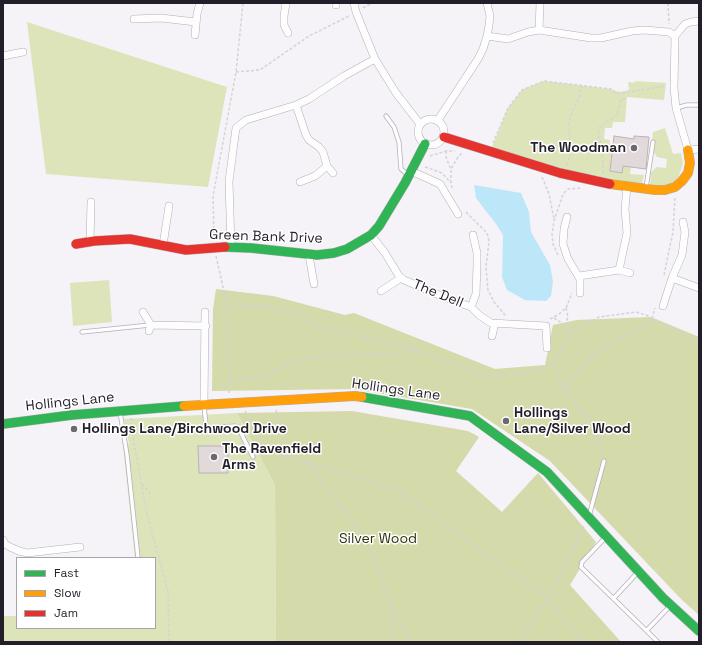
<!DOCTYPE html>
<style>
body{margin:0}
#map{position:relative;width:702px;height:645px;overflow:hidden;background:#f5f2f8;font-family:"Space Grotesk",sans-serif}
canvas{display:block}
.frame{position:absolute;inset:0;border:4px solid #231e2a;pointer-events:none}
.legend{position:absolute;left:16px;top:557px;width:140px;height:72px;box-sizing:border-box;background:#fff;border:1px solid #a7a5aa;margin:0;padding:5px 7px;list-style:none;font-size:12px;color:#231e2a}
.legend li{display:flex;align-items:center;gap:8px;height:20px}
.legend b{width:20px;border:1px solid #a7a5aa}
</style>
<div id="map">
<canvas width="702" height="645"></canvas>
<div class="frame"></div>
<ul class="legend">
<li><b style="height:5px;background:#30b455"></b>Fast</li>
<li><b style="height:5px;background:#ff9f0a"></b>Slow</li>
<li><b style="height:5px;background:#e5322d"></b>Jam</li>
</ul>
</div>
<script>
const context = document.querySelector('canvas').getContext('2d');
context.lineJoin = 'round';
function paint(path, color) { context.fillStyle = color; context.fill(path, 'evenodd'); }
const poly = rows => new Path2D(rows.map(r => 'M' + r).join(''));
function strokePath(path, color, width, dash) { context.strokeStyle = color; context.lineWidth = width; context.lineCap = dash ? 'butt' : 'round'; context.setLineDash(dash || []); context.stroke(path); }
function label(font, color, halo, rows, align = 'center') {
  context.font = font + ' "Space Grotesk",sans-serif'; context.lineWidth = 3; context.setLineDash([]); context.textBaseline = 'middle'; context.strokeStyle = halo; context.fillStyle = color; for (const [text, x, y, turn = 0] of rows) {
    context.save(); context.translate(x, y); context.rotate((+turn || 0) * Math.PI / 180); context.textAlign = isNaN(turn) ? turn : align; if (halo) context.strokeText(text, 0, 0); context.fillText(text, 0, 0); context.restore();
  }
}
paint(poly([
 [27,22,227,87,208,187,46,174],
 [544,81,609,89,620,92,629,90,628,82,635,83,635,81,666,83,664,100,627,97,625,122,613,122,612,128,605,128,604,139,610,140,609,152,612,153,610,171,622,173,623,166,631,167,630,174,644,175,641,188,490,152,508,108,522,90],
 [665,128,673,154,681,153,683,163,678,179,665,190,650,187,651,172,657,167,666,168,667,159,657,157,651,147,653,132],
 [109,280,112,322,73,326,70,283],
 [237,413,275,485,276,642,3,642,3,616,17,616,17,628,155,628,155,558,135,558,123,445,129,444,124,419]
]), '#dee4ba');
paint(poly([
 [216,289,273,296,345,315,354,313,495,369,545,365,553,325,577,320,651,317,699,337,699,615,682,600,550,461,472,409,354,389,212,391,213,309],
 [352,411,468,431,479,437,456,471,502,512,538,473,596,542,570,585,621,642,276,642,275,485,237,413]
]), '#d4daa9');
paint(poly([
 [474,185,521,193,529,212,531,232,550,265,553,281,551,296,546,301,525,300,507,290,502,277,503,235,496,224,476,198]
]), '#bbe7f9');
const building = poly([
 [614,136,634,139,634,136,649,137,646,169,623,166,622,173,610,171,614,136],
 [198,446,228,446,228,473,199,473,198,446]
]);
paint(building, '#e2d9db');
strokePath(building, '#bbb2b4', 1);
const lane = poly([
 [676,108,687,105,699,105],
 [386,116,394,127,399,142,401,169,408,175],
 [646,188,653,142],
 [82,332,150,325],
 [204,405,206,426,208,428,235,426,238,427,253,457],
 [120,412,127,455,138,558],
 [589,516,604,461],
 [606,537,582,562,581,567,658,642],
 [614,598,638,572],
 [647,630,670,606]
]);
const street = poly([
 [286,3,284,16,284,25,288,33],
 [336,3,336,5],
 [354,3,356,12,375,59,396,93,420,124],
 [134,19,161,18,196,22],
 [539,30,540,3],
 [195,35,197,14,200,3],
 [487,36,508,39,528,32,539,30,591,38,601,38,632,31,645,30,669,32,675,36],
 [675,36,674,88,676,108,688,150,699,149],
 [675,36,685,24,691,22,699,21],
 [3,56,23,52],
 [296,105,306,135,309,140,319,147,323,152,327,166,333,173],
 '418 132a13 13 0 1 1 26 0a13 13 0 1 1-26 0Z',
 [438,120,478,59,483,49,487,36,489,25,490,16,487,3],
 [411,171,440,184,458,214],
 [300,182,315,176,327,166],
 [567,217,564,229,563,244,568,259,580,279,580,293],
 [371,235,385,253,399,276,404,280,439,295,471,307,479,315,491,323,546,326,547,348],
 [90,242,91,202],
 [163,245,169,206],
 [231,247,229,181,236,128,246,120,296,105,309,99,344,76,375,59],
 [309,255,314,284],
 [619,270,627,233,625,209,627,186],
 [579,276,619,270,630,273],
 [672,278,699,288],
 [381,291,401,278],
 [663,306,672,278,682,255,685,232,683,222],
 [471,307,476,294,477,265,477,253,473,235],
 [143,312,151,325,149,331],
 [151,325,206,326],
 [492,336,495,323],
 [204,404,205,312],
 [3,540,5,544,10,547,19,551,27,553,80,547]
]);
const fast = poly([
 [225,247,251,248,317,255,334,253,347,249,371,235,379,226,405,183,425,144],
 [362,397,470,416,547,472,663,598,699,631],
 [3,424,72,415,184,406]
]);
const slow = poly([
 [610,184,655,190,665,190,675,187,682,181,688,173,690,163,688,150],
 [184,406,355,396,362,397]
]);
const jam = poly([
 [444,137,560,173,610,184],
 [76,244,94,241,130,239,186,250,225,247]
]);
strokePath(lane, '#b3afb8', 5);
strokePath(street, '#b3afb8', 8);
strokePath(fast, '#b3afb8', 10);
strokePath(slow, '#b3afb8', 10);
strokePath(jam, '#b3afb8', 10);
strokePath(poly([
 [668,3,669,24],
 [363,8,372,3],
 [236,72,260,70,309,36,349,16],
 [493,143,508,108,522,90,544,81,611,89,617,94,666,86],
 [446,151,446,157,451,170],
 [430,156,446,151,455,151],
 [567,165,570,155,569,124,572,112,579,98,582,86],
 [425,167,442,173,451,183],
 [603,173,602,145,598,135,600,127,605,123,617,115,621,100,626,98],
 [542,177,549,194,554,219],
 [452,188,451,182,451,169,458,157,463,152],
 [466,212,487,233,489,241,486,267,488,290,494,302,506,316],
 [214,239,213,196,236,72,243,3],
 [558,255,553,244,552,234,554,221,563,194,568,189,582,188],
 [216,256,227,305],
 [664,275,673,232,675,196],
 [566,308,568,317,565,325,570,336],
 [554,318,565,325],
 [550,319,558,315,566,308,572,293],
 [229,382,259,377,308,357,419,351],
 [564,389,593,354,650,323,652,319,655,308],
 [229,393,227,306,266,306,301,316,319,328,414,347,419,351,488,377,537,371,554,363],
 [276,410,288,457],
 [245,411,266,450,395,489,548,598,559,614,584,642],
 [131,418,132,432,146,510,168,591,169,642],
 [603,456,600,445,590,423,564,389,554,363,570,336,578,329,599,317,636,312,646,315,699,342],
 [306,462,369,543,389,600,394,642],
 [142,484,151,494],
 [390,602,412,642],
 [519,642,548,598,584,526]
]), '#d4d3d5', 1.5, [3, 2]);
strokePath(lane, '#fefdfe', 3.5);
strokePath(street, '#fefdfe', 7);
strokePath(fast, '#30b455', 9);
strokePath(slow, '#ff9f0a', 9);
strokePath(jam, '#e5322d', 9);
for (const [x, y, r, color] of [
 [634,148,4,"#6c6872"],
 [506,421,4,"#6c6872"],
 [74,429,4,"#6c6872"],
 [214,457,4,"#6c6872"]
]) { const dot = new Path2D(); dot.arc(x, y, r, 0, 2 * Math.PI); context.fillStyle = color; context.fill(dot); strokePath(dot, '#fff', 1.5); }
label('bold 14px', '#231e2a', '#fff', [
 ["The Woodman",626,148,"right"],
 ["Hollings",514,413],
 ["Lane/Silver Wood",514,429],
 ["Hollings Lane/Birchwood Drive",82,429],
 ["The Ravenfield",222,449],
 ["Arms",222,465]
], 'left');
label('14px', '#231e2a', '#fff', [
 ["Green Bank Drive",266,237,2],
 ["The Dell",438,294,22],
 ["Hollings Lane",396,390,8],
 ["Hollings Lane",70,402,-6]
]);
label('14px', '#2d3209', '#fff', [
 ["Silver Wood",378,539]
]);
</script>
